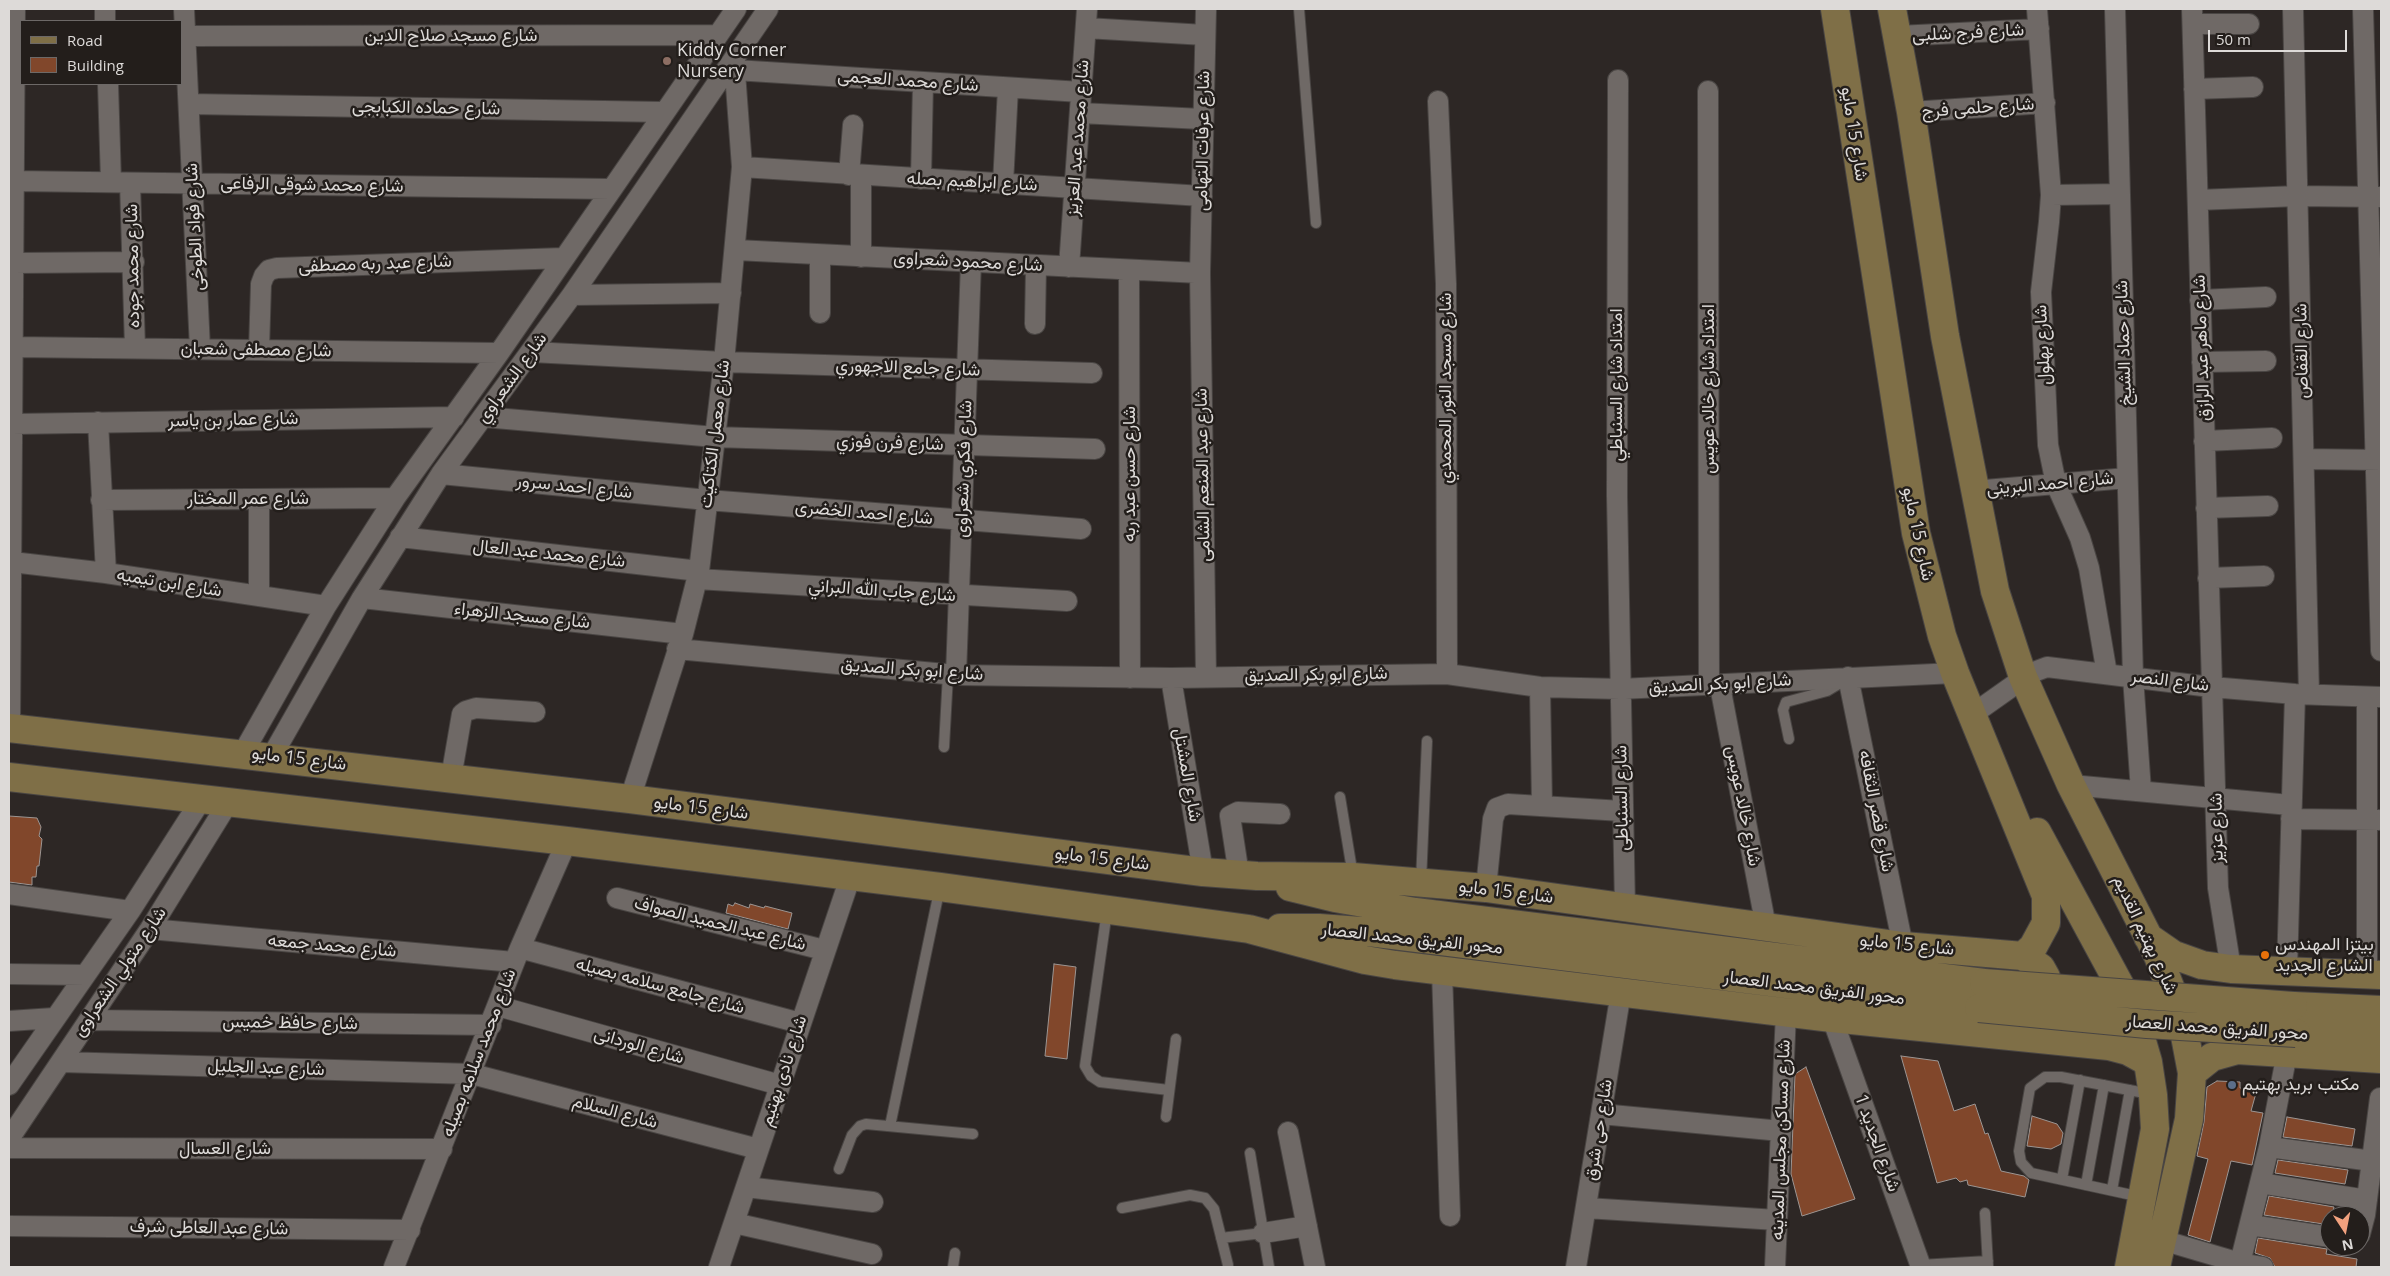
<!DOCTYPE html>
<meta charset="utf-8">
<style>
body{margin:0}
#map{position:relative;width:2390px;height:1276px;overflow:hidden;background:#2d2725;font-family:"Open Sans",sans-serif}
canvas{display:block}
.frame{position:absolute;inset:0;border:10px solid #dddad8;pointer-events:none}
.legend{position:absolute;left:20px;top:20px;width:162px;height:65px;box-sizing:border-box;background:#231e1b;border:1px solid #6d6967;margin:0;padding:6px 9px;list-style:none;font-size:15px;color:#dddad8}
.legend li{display:flex;align-items:center;gap:10px;height:25px}
.legend b{width:25px;border:1px solid #6d6967}
.north{position:absolute;left:2320px;top:1206px;width:50px;height:50px;box-sizing:border-box;background:#231e1b;border:1px solid #6d6967;border-radius:50%;rotate:169deg;font-size:14px;font-weight:700;line-height:20px;text-align:center;color:#dddad8}
.north::after{content:'';display:block;margin:auto;width:18px;height:22px;background:#f2a17e;clip-path:polygon(50% 0,100% 100%,50% 72%,0 100%)}
.scale{position:absolute;left:2208px;top:30px;width:139px;height:22px;box-sizing:border-box;border:2px solid #dddad8;border-top:0;padding-left:6px;font-size:15px;line-height:18px;white-space:nowrap;color:#dddad8;-webkit-text-stroke:4px #231e1b;paint-order:stroke}
</style>
<div id="map">
<canvas width="2390" height="1276"></canvas>
<div class="frame"></div>
<ul class="legend">
<li><b style="height:6px;background:#7f6f47"></b>Road</li>
<li><b style="height:14px;background:#81472b"></b>Building</li>
</ul>
<div class="north">N</div>
<div class="scale">50 m</div>
</div>
<script>
const context = document.querySelector('canvas').getContext('2d');
context.lineJoin = 'round';
function paint(path, color) { context.fillStyle = color; context.fill(path, 'evenodd'); }
const poly = rows => new Path2D(rows.map(r => 'M' + r).join(''));
function strokePath(path, color, width, dash) { context.strokeStyle = color; context.lineWidth = width; context.lineCap = dash ? 'butt' : 'round'; context.setLineDash(dash || []); context.stroke(path); }
function label(font, color, halo, rows, align = 'center') {
  context.font = font + ' "Open Sans",Vazirmatn,sans-serif'; context.lineWidth = 5; context.setLineDash([]); context.textBaseline = 'middle'; context.strokeStyle = halo; context.fillStyle = color; for (const [text, x, y, turn = 0] of rows) {
    context.save(); context.translate(x, y); context.rotate((+turn || 0) * Math.PI / 180); context.textAlign = isNaN(turn) ? turn : align; if (halo) context.strokeText(text, 0, 0); context.fillText(text, 0, 0); context.restore();
  }
}
const building = poly([
 [9,816,37,818,41,827,39,836,42,839,39,866,37,866,36,877,32,877,32,885,9,882,9,816],
 [735,903,749,908,750,904,764,908,765,906,792,913,788,929,726,913,728,904,733,906,735,903],
 [1054,964,1076,967,1067,1059,1045,1056,1054,964],
 [1901,1056,1938,1061,1954,1111,1975,1104,1985,1134,1988,1133,2001,1171,2024,1176,2029,1180,2025,1197,1968,1185,1967,1180,1960,1182,1956,1178,1937,1183,1901,1056],
 [1806,1067,1855,1199,1802,1216,1791,1174,1795,1074,1806,1067],
 [2217,1081,2240,1082,2240,1088,2256,1093,2251,1111,2263,1113,2252,1165,2231,1161,2210,1242,2188,1235,2208,1159,2197,1156,2204,1122,2207,1087,2217,1081],
 [2032,1116,2057,1124,2063,1133,2061,1144,2051,1149,2027,1146,2032,1116],
 [2287,1117,2355,1129,2352,1146,2283,1137,2287,1117],
 [2278,1160,2348,1170,2345,1184,2275,1173,2278,1160],
 [2269,1196,2334,1207,2332,1216,2330,1216,2330,1225,2264,1215,2269,1196],
 [2258,1238,2327,1249,2326,1254,2357,1259,2356,1267,2275,1267,2270,1258,2255,1253,2258,1238]
]);
paint(building, '#81472b');
strokePath(building, '#9c9592', 1);
const lane = poly([
 [1299,9,1316,223],
 [1789,739,1783,710,1786,702,1827,691,1842,682],
 [944,747,948,674],
 [1340,797,1353,876],
 [1421,882,1427,741],
 [1107,911,1085,1066,1091,1076,1100,1082,1169,1090],
 [1166,1117,1176,1039],
 [890,1126,940,887],
 [1250,1153,1269,1267],
 [839,1169,852,1135,860,1126,866,1124,973,1134],
 [2062,1179,2080,1080],
 [2086,1185,2104,1085],
 [2112,1190,2130,1090],
 [2141,1197,2031,1173,2021,1162,2019,1151,2030,1088,2045,1077,2061,1077,2150,1094],
 [1122,1208,1190,1195,1205,1198,1214,1209,1228,1265],
 [1985,1213,1988,1266],
 [1221,1238,1263,1233],
 [1920,1265,1988,1261],
 [953,1267,955,1253]
]);
const street = poly([
 [105,9,105,21],
 [184,9,200,349],
 [1206,9,1200,273,1206,676],
 [2037,9,2051,195,2049,222,2041,292,2048,445,2056,484,2080,538,2089,568,2107,674],
 [2115,9,2133,677,2141,791],
 [2192,9,2218,888,2231,969],
 [2293,9,2309,694],
 [2363,9,2381,651],
 [2193,24,2249,24],
 [1086,28,1205,35],
 [186,36,716,35],
 [1898,36,2039,29],
 [735,70,1081,92],
 [1618,80,1617,496,1625,907],
 [108,84,111,182],
 [2194,89,2253,87],
 [1708,91,1709,686],
 [1438,101,1446,284,1447,674],
 [189,104,663,112],
 [1911,112,2045,103],
 [1080,113,1202,119],
 [742,167,1202,196],
 [849,175,853,125],
 [921,179,923,83],
 [14,181,610,189],
 [130,183,135,348],
 [1003,184,1008,88],
 [2051,195,2120,194],
 [2198,200,2298,196,2381,197],
 [736,250,1200,273],
 [861,257,861,175],
 [14,263,134,262],
 [1069,267,1087,9],
 [1129,270,1130,678],
 [572,295,731,293],
 [2200,300,2266,297],
 [820,313,820,256],
 [1035,324,1036,266],
 [14,347,499,353],
 [259,350,261,284,264,276,269,270,277,268,563,258],
 [532,352,724,362,1092,373],
 [2202,362,2266,361],
 [484,417,715,437,1095,449],
 [98,422,106,573],
 [13,424,454,417],
 [2204,441,2272,438],
 [2305,459,2381,460],
 [441,474,707,500,1081,529],
 [1973,491,2127,478],
 [259,499,259,596],
 [101,500,395,498],
 [2206,508,2268,506],
 [400,537,699,571],
 [12,562,106,573,326,606],
 [2208,578,2264,576],
 [697,579,1067,601],
 [362,598,683,634],
 [677,649,956,675,1171,678,1447,674,1540,687,1620,689,1955,673],
 [956,675,971,262],
 [1848,677,1903,946],
 [1171,678,1203,872],
 [1720,686,1766,927],
 [1540,687,1542,806],
 [1973,714,2031,673,2047,667,2211,687,2295,694,2381,697],
 [10,728,15,9],
 [243,753,326,606,395,498,499,353,736,9],
 [272,756,362,598,441,474,572,295,768,9],
 [451,778,462,714,466,711,476,708,535,712],
 [2071,785,2290,805],
 [630,799,683,634,699,571,724,362,742,167,734,59],
 [2291,819,2379,820],
 [1239,875,1230,816,1238,812,1280,814],
 [1486,888,1493,819,1497,808,1508,804,1622,811],
 [9,894,130,911],
 [617,898,824,950],
 [150,929,514,962],
 [520,948,800,1023],
 [2287,970,2295,694],
 [1442,971,1450,1216],
 [9,974,85,975],
 [2367,974,2367,697],
 [498,1006,780,1085],
 [1832,1018,1921,1267],
 [89,1020,491,1025],
 [9,1021,54,1018],
 [61,1062,472,1074,758,1149],
 [9,1085,130,911,201,800],
 [1601,1114,1781,1131],
 [1288,1132,1315,1267],
 [9,1139,150,929,228,803],
 [2269,1147,2372,1161],
 [9,1148,442,1149],
 [2260,1183,2367,1200],
 [746,1187,873,1202],
 [1586,1208,1777,1220],
 [734,1223,872,1254],
 [2250,1225,2330,1237],
 [9,1226,410,1230],
 [1263,1233,1307,1226],
 [2360,1234,2365,1215,2380,1098],
 [2162,1240,2240,1263,2263,1267],
 [2240,1263,2269,1147,2287,1053],
 [394,1267,520,948,567,841],
 [719,1267,851,875],
 [1576,1267,1621,992],
 [1775,1267,1786,1012]
]);
const secondary = poly([
 [1835,9,1916,533,1942,636,1955,673,2046,896,2046,923,2033,947,2023,956],
 [1892,9,1911,112,1945,336,1995,591,2023,677,2071,785,2158,956,2181,1015,2192,1073,2189,1119,2156,1267],
 [9,728,630,799,1203,872,1257,876,1353,877,1486,888,1903,946,2023,956,2041,968,2046,977,2050,998,2047,1010],
 [9,777,567,841,940,887,1249,929,1365,960,1395,965,1832,1018,2109,1046,2128,1051,2148,1062],
 [2037,832,2123,991,2134,1014,2148,1062,2153,1095,2155,1129,2129,1267],
 [1290,887,1335,898,1415,912,1984,983],
 [1280,928,1319,928,1361,931,1979,1008],
 [2148,937,2174,955,2202,965,2231,969,2381,975],
 [2293,1006,2381,1010],
 [2296,1033,2381,1037],
 [2192,1073,2212,1057,2237,1050,2381,1059]
]);
strokePath(lane, '#494543', 12);
strokePath(street, '#494543', 22);
strokePath(secondary, '#494543', 30);
strokePath(lane, '#6f6966', 10);
strokePath(street, '#6f6966', 20);
strokePath(secondary, '#7f6f47', 28);
const secondaryBridge = poly([
 [1984,983,2293,1006],
 [1979,1008,2147,1024,2296,1033]
]);
strokePath(secondaryBridge, '#494543', 30, []);
strokePath(secondaryBridge, '#7f6f47', 28);
for (const [x, y, r, color] of [
 [667,61,5,"#8d6e63"],
 [2265,955,5,"#e8710a"],
 [2232,1085,5,"#5c6f8a"]
]) { const dot = new Path2D(); dot.arc(x, y, r, 0, 2 * Math.PI); context.fillStyle = color; context.fill(dot); strokePath(dot, '#231e1b', 2); }
label('18px', '#dddad8', '#231e1b', [
 ["شارع فرج شلبى",1968,33,-3],
 ["شارع مسجد صلاح الدين",451,36],
 ["شارع محمد العجمى",908,81,4],
 ["شارع حماده الكبابجى",426,108,1],
 ["شارع حلمى فرج",1978,108,-4],
 ["شارع 15 مايو",1854,134,81],
 ["شارع محمد عبد العزيز",1078,138,-86],
 ["شارع عرفات التهامى",1203,141,-89],
 ["شارع ابراهيم بصله",972,182,3],
 ["شارع محمد شوقى الرفاعى",312,185,1],
 ["شارع فواد الطوخى",195,227,-93],
 ["شارع محمود شعراوى",968,262,3],
 ["شارع عبد ربه مصطفى",375,264,-2],
 ["شارع محمد جوده",133,266,-91],
 ["شارع حماد الشيخ",2124,343,-92],
 ["شارع بهلول",2043,345,-93],
 ["شارع ماهر عبد الرازق",2202,348,-92],
 ["شارع مصطفى شعبان",256,350,1],
 ["شارع القفاص",2302,351,-91],
 ["شارع جامع الاجهوري",908,368,2],
 ["شارع الشعراوي",512,378,-54],
 ["امتداد شارع السنباطي",1617,385,-90],
 ["شارع مسجد النور المحمدي",1446,388,-90],
 ["امتداد شارع خالد عويس",1709,389,-90],
 ["شارع عمار بن ياسر",233,420,-1],
 ["شارع معمل الكتاكيت",715,434,-83],
 ["شارع فرن فوزي",890,443,2],
 ["شارع فكري شعراوى",964,469,-88],
 ["شارع حسن عبد ربه",1130,474,-90],
 ["شارع عبد المنعم الشامى",1203,475,-91],
 ["شارع احمد البرينى",2050,484,-5],
 ["شارع احمد سرور",574,487,6],
 ["شارع عمر المختار",248,499],
 ["شارع احمد الخضرى",864,513,5],
 ["شارع 15 مايو",1918,534,78],
 ["شارع محمد عبد العال",549,554,6],
 ["شارع ابن تيميه",169,583,9],
 ["شارع جاب الله البراني",882,591,4],
 ["شارع مسجد الزهراء",522,616,6],
 ["شارع ابو بكر الصديق",912,670,4],
 ["شارع ابو بكر الصديق",1316,675,-1],
 ["شارع النصر",2170,681,7],
 ["شارع ابو بكر الصديق",1720,684,-3],
 ["شارع 15 مايو",299,759,7],
 ["شارع المشتل",1187,775,80],
 ["شارع السنباطى",1622,798,-91],
 ["شارع خالد عويس",1743,806,79],
 ["شارع 15 مايو",701,808,7],
 ["شارع قصر الثقافه",1876,811,79],
 ["شارع عزيز",2217,828,-91],
 ["شارع 15 مايو",1102,859,7],
 ["شارع 15 مايو",1506,892,7],
 ["شارع عبد الحميد الصواف",720,924,14],
 ["شارع بهتيم القديم",2145,935,65],
 ["محور الفريق محمد العصار",1412,939,6],
 ["شارع 15 مايو",1907,945,6],
 ["شارع محمد جمعه",332,946,5],
 ["شارع متولي الشعراوى",120,972,-56],
 ["شارع جامع سلامه بصيله",660,986,15],
 ["محور الفريق محمد العصار",1814,988,7],
 ["شارع حافظ خميس",290,1023,1],
 ["محور الفريق محمد العصار",2217,1028,4],
 ["شارع الوردانى",639,1046,16],
 ["شارع محمد سلامه بصيله",479,1053,-69],
 ["شارع عبد الجليل",266,1068,2],
 ["شارع نادى بهتيم",784,1071,-72],
 ["شارع السلام",615,1112,15],
 ["شارع حى شرق",1599,1130,-81],
 ["شارع مساكن مجلس المدينه",1781,1140,-88],
 ["شارع الجديد 1",1877,1143,70],
 ["شارع العسال",225,1149],
 ["شارع عبد العاطى شرف",209,1228,1]
]);
label('18px', '#dddad8', '#231e1b', [
 ["Kiddy Corner",677,51],
 ["Nursery",677,72],
 ["بيتزا المهندس",2275,945],
 ["الشارع الجديد",2275,966],
 ["مكتب بريد بهتيم",2242,1085]
], 'left');
</script>
